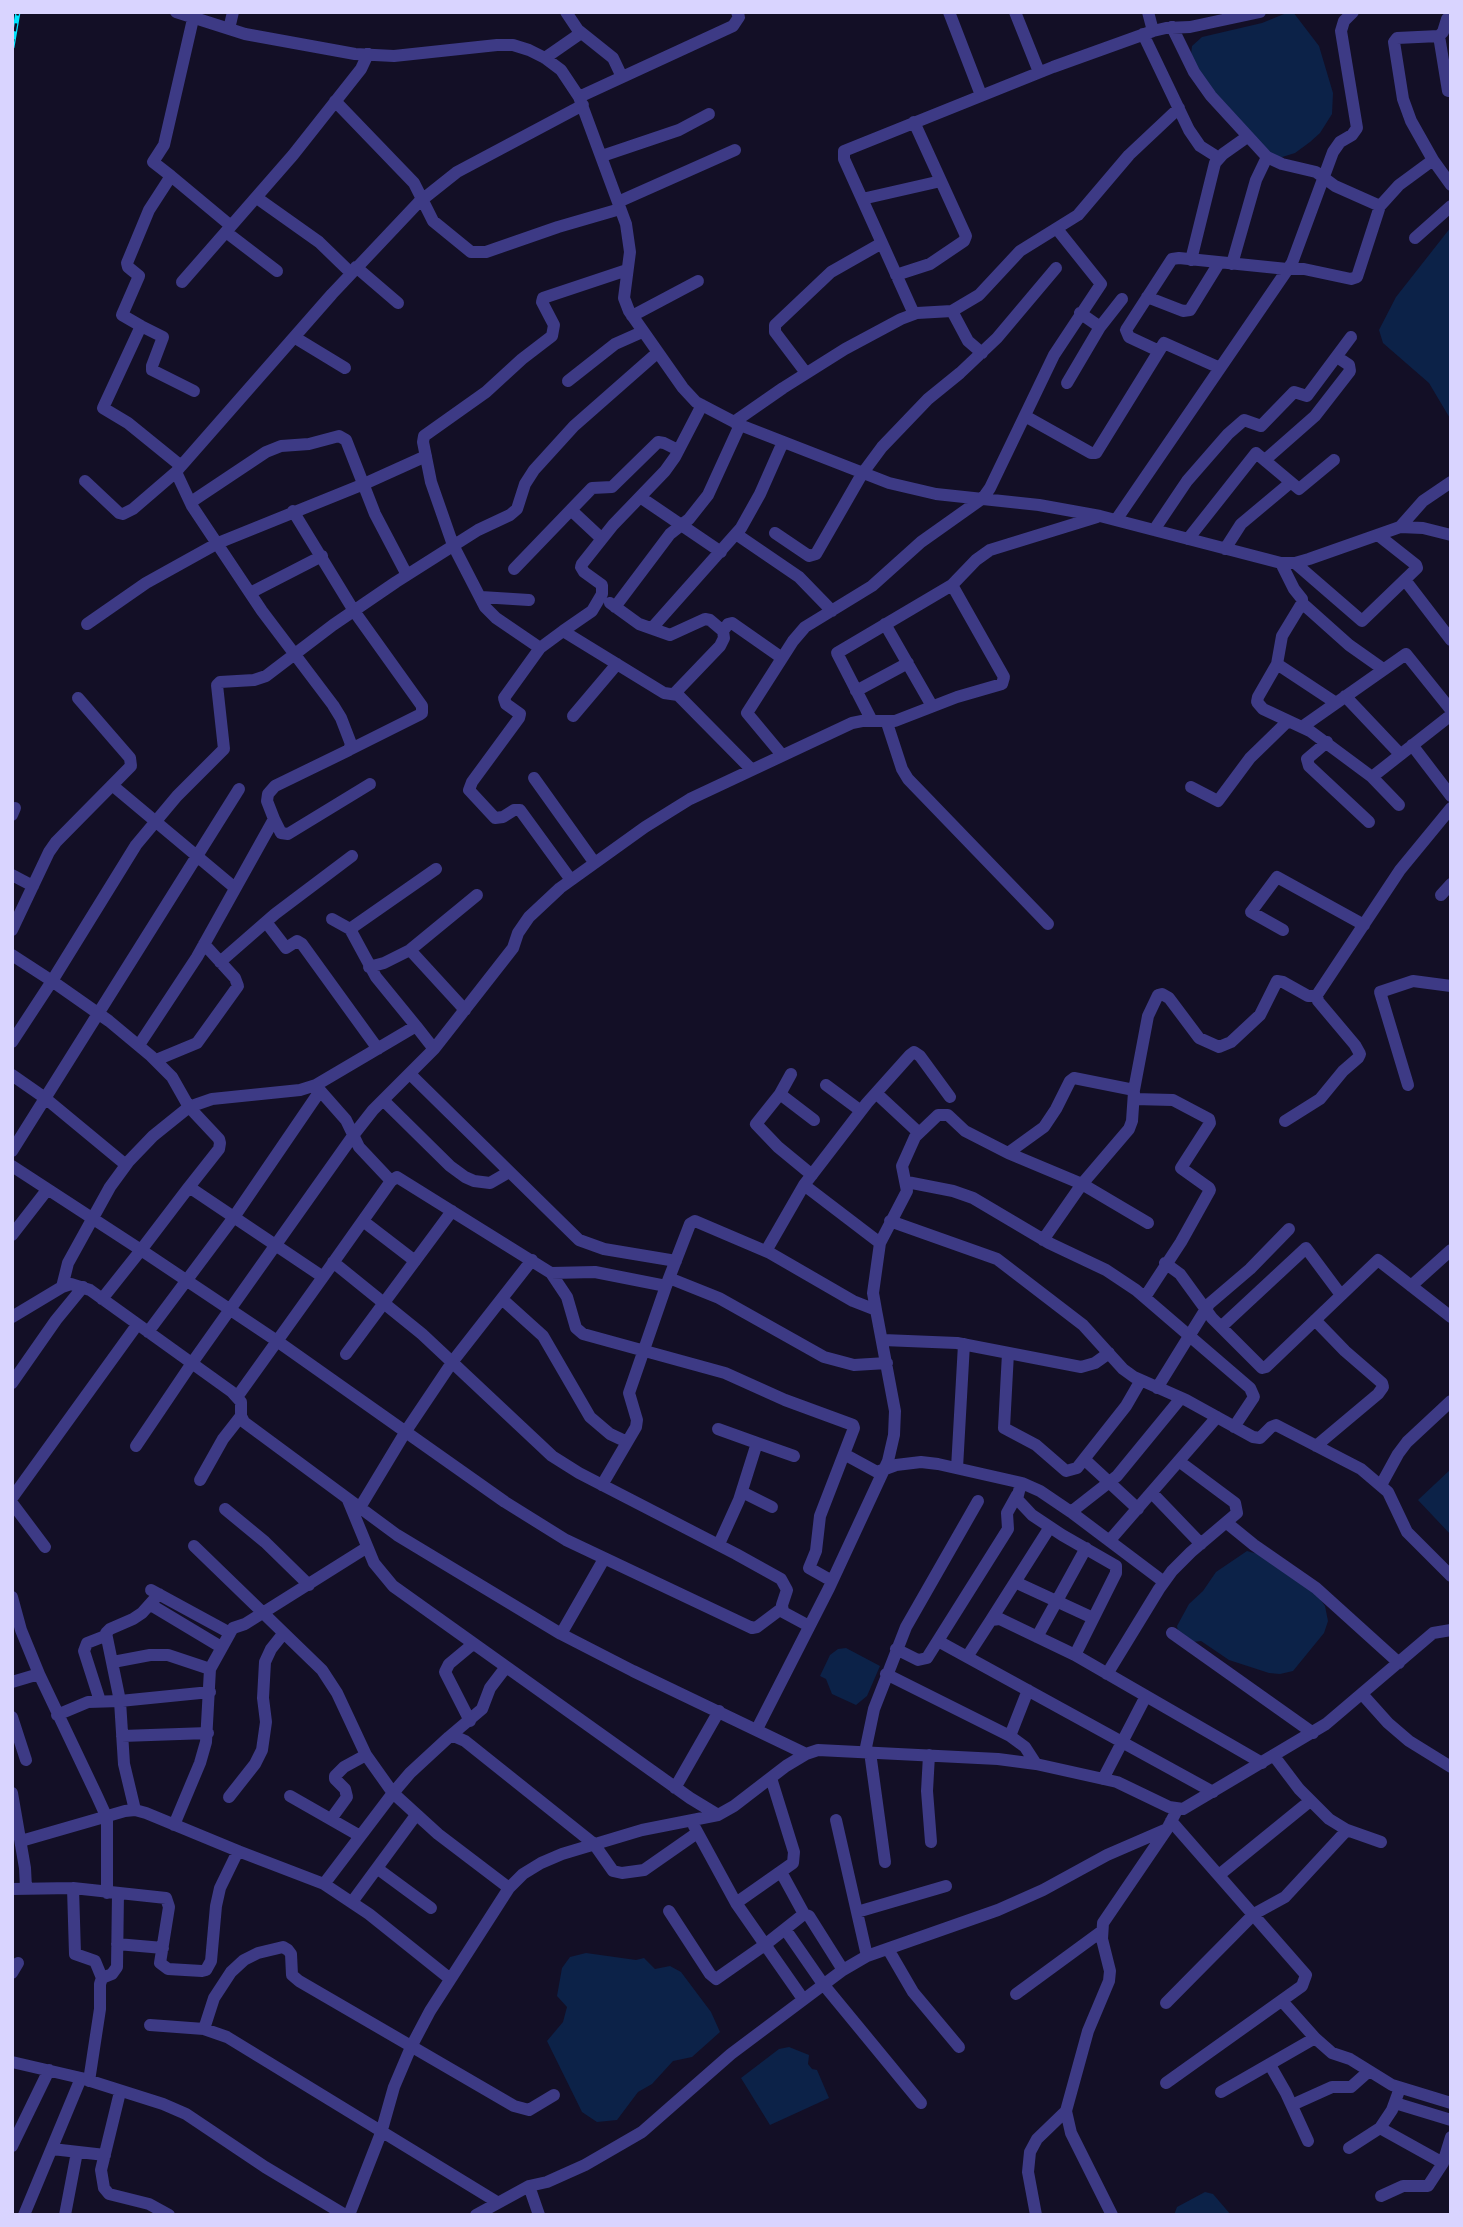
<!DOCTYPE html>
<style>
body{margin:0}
#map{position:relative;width:1463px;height:2227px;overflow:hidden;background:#130f26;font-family:"Noto Sans",sans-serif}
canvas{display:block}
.frame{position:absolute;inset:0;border:14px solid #d9d4ff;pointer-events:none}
</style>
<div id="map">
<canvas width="1463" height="2227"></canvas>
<div class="frame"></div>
</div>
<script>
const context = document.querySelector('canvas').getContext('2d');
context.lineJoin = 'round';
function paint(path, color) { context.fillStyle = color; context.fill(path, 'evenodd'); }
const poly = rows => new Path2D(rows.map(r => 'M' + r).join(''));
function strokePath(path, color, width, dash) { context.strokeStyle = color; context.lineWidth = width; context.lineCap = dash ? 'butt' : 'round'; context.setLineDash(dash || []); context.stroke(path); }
paint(poly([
 [1289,12,1293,12,1319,46,1333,93,1332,114,1320,133,1310,142,1295,153,1279,158,1265,152,1204,80,1191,55,1192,46,1202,37,1262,23],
 [1451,227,1451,420,1429,383,1383,343,1379,330,1396,297],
 [1451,1469,1451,1535,1418,1500],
 [1247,1551,1265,1556,1312,1588,1325,1606,1328,1621,1324,1633,1293,1671,1280,1674,1269,1673,1229,1660,1201,1641,1193,1642,1179,1635,1177,1626,1189,1604,1203,1591,1216,1572],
 [846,1648,880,1666,867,1696,856,1705,832,1694,826,1679,820,1676,830,1655,838,1649],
 [586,1953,636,1960,644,1958,655,1969,670,1966,681,1972,711,2012,720,2032,692,2057,673,2061,652,2084,638,2092,617,2120,597,2122,582,2112,547,2041,563,2022,567,2007,557,1996,562,1968,570,1957],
 [789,2047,809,2055,808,2064,812,2069,817,2070,829,2098,770,2125,741,2078,779,2049],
 [1205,2192,1213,2194,1231,2215,1174,2215,1177,2207]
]), '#0c2248');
strokePath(poly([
 [176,12,245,34,355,54,394,56,497,45,513,45,529,50,545,58,561,70,579,97,626,224,630,252,624,298,629,311,683,388,696,402,740,425,889,483,936,494,1039,505,1100,516,1281,563,1295,563,1309,559,1400,527,1423,528,1451,535],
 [566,12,578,30,613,58,622,77],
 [949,12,981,95],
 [1015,12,1039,72],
 [1172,27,1194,72,1211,96,1267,157,1282,164,1316,172,1335,186,1380,206],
 [229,29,233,12],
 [1153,31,1166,28,1190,27,1260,12],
 [1143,34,1189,130,1200,146,1219,158],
 [1439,36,1448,91],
 [545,58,581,33],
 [579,97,733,26,739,17,737,12],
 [335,101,414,183,433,221,471,252,486,252,558,227,620,209],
 [602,156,679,130,709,114],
 [1433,160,1451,185],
 [171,176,231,226,293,155,361,69,368,54],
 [257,198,319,242,351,273],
 [862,199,941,181],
 [618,202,735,150],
 [226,232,277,271],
 [1415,238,1451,206],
 [1191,260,1215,163,1223,154,1247,137],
 [1232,264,1256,180,1267,157],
 [356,267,398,303],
 [627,270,543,298,542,302,554,325,552,336,522,359,486,392,424,436,423,442,431,482,453,545,485,607,496,618,540,648,563,631,664,693,678,695,751,769],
 [896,275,930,264,964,241,966,236,914,122],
 [182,282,231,226],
 [1147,297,1183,311,1190,310,1219,263],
 [952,311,968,341,982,353],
 [914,314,844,159,844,151,1053,67,1153,31,1148,12],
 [632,316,698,281],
 [141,326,163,337,152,366,152,370,194,391],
 [1100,327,1122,299],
 [294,337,345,368],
 [1159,351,1129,337,1126,330,1172,259,1179,258,1287,269,1304,269,1351,279,1357,277,1380,206,1399,185,1433,160,1411,121,1403,99,1394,42,1397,38,1439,36,1443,32,1447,19,1451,16],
 [806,373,775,332,775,325,831,272,882,243],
 [568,381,615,344,642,332],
 [1067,383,1100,327,1080,313],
 [1025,416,1091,453,1096,453,1164,343,1220,368],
 [734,422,783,388,845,349,901,319,917,313,952,311,979,295,1020,251,1078,215,1129,155,1179,108],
 [1265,460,1315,416,1350,371,1349,365,1337,357],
 [181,466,332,294,418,203,457,172,583,105],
 [85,481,119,513,123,514,133,509,176,472],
 [640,497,721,552],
 [191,502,266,452,281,446,309,444,339,436,346,440,375,514,407,575],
 [571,510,602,539],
 [293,511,354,611,422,706,422,713,419,715,349,750],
 [1116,520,1292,263,1333,152,1340,142,1352,135,1357,128,1341,31,1344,21,1353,12],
 [1400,527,1423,501,1451,482],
 [1154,530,1187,481,1228,434,1244,420,1261,426,1294,392,1307,396,1351,337],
 [775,533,809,556,816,554,862,474,882,447,928,399,960,373,997,338,1056,268],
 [736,534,799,577,832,611],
 [1188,539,1256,453,1299,489,1334,460],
 [1225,549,1241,524,1290,483],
 [1281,563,1294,589,1302,599,1302,603,1282,636,1277,664,1258,697,1257,702,1263,709,1310,731,1372,777,1451,715],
 [1295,563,1362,621,1417,568,1416,565,1378,535],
 [514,569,592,488,612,487,658,442,664,443,678,450],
 [1405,580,1451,640],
 [250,593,322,556],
 [481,597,529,600],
 [610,603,639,624,670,635,705,619,710,620,723,631,728,624,732,623,782,658],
 [1302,603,1349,645,1383,669],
 [615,607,670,534,689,519,708,495,740,425],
 [87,624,146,583,218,543,364,484,426,456],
 [885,624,932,706],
 [652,628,741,528,760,494,783,442],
 [563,631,592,611,602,594,602,585,584,572,581,567,582,564,613,525,665,471,675,457,702,405],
 [540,648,504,698,506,704,520,714,519,718,472,782,469,790,495,818,503,817,514,810,520,810,571,880],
 [1277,664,1336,703],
 [856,691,908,663],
 [674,694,720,646,724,638,723,631],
 [1345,696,1400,754],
 [573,716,617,664],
 [872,721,837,653,952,585],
 [887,723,902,769,908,779,1048,924],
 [1302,727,1406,654,1451,710],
 [1327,742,1307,759,1309,766,1369,822],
 [1412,745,1451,796],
 [782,755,747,713,793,641,805,627,872,586,921,542,983,498,990,488,1054,355,1101,284,1057,229],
 [1372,777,1399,805],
 [534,778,594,862],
 [112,785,235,888],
 [1191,787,1218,801,1250,758,1288,721],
 [12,815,15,808],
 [274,819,281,833,288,834,370,784],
 [12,875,33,886],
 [1441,895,1451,884],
 [332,919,350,929,376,977,416,1026],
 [266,922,286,948,297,941,302,944,378,1049],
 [350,929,436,869],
 [12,930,49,852,56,842,131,766,130,758,78,698],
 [1283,930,1251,912,1277,877,1364,925],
 [410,950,465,1010],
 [12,955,52,981,12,1042],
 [220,962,275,914,352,856],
 [369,967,384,963,410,950,477,895],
 [139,1045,197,957,274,819,267,801,268,794,275,786,349,750,351,744,341,718,333,705,262,611,192,506,176,472,181,466,128,423,103,408,141,326,122,315,139,276,128,267,127,263,149,210,171,176,153,162,164,145,193,19],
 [156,1060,197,1043,238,986,235,978,204,944],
 [410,1074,579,1240,604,1249,676,1261],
 [791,1074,780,1094,756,1124,778,1147,812,1175],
 [12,1075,45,1098,126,1165],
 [826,1085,861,1111],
 [1408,1085,1380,992,1413,981,1451,986],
 [316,1086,346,1120,359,1147,391,1181],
 [876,1093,918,1132],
 [780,1094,814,1120],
 [1134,1099,1173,1100,1209,1119,1210,1123,1181,1168,1209,1188,1210,1190,1181,1242,1145,1297],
 [383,1100,450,1166,465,1177,474,1181,490,1183,509,1172],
 [1285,1121,1320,1099,1343,1071,1358,1058,1360,1054,1355,1045,1318,1001,1317,995,1400,870,1451,808],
 [12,1151,239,789],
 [1008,1153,1082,1184,1148,1223],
 [12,1166,141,1250,189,1187,323,1277,391,1181,397,1177,551,1273,595,1272,666,1286,690,1224,695,1221,770,1253,853,1301,876,1310,895,1411,894,1435,888,1461,829,1588,757,1729],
 [907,1182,953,1191,973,1198,1049,1243,1106,1270,1136,1290,1250,1388,1254,1397,1234,1427],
 [804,1185,880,1243],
 [189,1187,219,1149,220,1143,219,1139,189,1107,172,1077,151,1056,109,1021,52,981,136,845,177,796,224,749,217,685,220,682,254,680,266,676,333,625,396,582,478,530,510,515,517,509,525,484,534,470,574,426,657,353],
 [363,1221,415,1261],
 [890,1221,997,1259,1083,1325,1123,1369,1134,1377,1186,1400,1253,1437,1260,1438,1271,1427,1276,1425,1361,1469,1388,1492,1407,1532,1451,1576],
 [12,1235,47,1190],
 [1043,1240,1082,1184,1129,1129,1132,1121,1134,1092],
 [766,1251,804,1185,867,1103,910,1055,914,1052,920,1056,950,1097],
 [333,1262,422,1334,552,1456,579,1473,736,1554,781,1579,787,1590,782,1605,783,1612,809,1626],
 [1165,1263,1180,1274,1212,1318,1262,1368,1266,1367,1378,1260,1451,1317],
 [551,1273,567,1297,576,1328,583,1334,725,1373,785,1400,853,1425,854,1428,820,1516,816,1551,809,1568,832,1581],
 [669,1278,719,1298,824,1357,854,1365,887,1363],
 [1411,1286,1451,1250],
 [62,1287,68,1263,110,1187,129,1161,153,1136,189,1107,212,1099,300,1090,316,1085,416,1026,434,1049,513,948,518,933,529,917,560,888,645,827,690,799,852,723,862,721,895,721,957,697,1002,684,1004,677,952,585,976,560,990,550,1097,517],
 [102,1299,141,1250,277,1341,505,1502,566,1540,752,1628,757,1627,781,1609],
 [502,1299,543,1336,590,1417,610,1434,627,1442],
 [876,1310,873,1293,880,1243,907,1191,902,1166,915,1137,938,1115,948,1115,965,1131,1008,1153,1044,1127,1056,1109,1070,1081,1074,1078,1134,1090,1148,1016,1158,995,1162,994,1169,998,1199,1038,1219,1047,1231,1042,1260,1015,1277,981,1283,982,1308,996,1317,996],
 [12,1317,62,1287,71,1284,90,1290,232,1392,241,1402,241,1416,244,1422,397,1535,561,1634,633,1671,806,1754],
 [1315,1320,1345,1351,1382,1383,1383,1387,1378,1394,1316,1446],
 [1221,1327,1306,1248,1341,1295],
 [148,1332,234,1217,320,1091],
 [883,1340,957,1343,1081,1367,1095,1363,1109,1353],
 [1008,1353,1004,1428,1036,1445,1066,1471,1077,1468,1126,1406,1141,1380],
 [346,1354,452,1211],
 [12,1383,56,1320,83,1287],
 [1157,1388,1209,1304,1250,1269,1289,1229],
 [237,1397,323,1277],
 [718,1429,757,1443,739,1500,719,1544],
 [757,1443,794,1456],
 [136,1446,192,1363,355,1133,373,1110,434,1049],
 [844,1454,877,1472,896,1465,921,1462,938,1464,1022,1483,1040,1491,1071,1512,1164,1582],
 [1084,1459,1138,1509],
 [957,1468,964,1344],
 [200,1480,223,1439,241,1416],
 [1021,1483,1017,1499,1032,1515,1062,1535,1116,1566,1116,1573,1075,1655],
 [602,1485,636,1427,637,1420,629,1393,666,1286],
 [1381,1485,1398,1454,1407,1442,1451,1401],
 [742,1492,772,1507],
 [1152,1493,1201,1544],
 [12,1498,137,1325],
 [348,1500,374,1563,393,1586,690,1798,718,1815],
 [12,1503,45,1547],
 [225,1509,265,1542,309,1585],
 [359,1509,406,1431,453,1361,532,1260],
 [1071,1512,1117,1476,1181,1398],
 [1227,1523,1254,1545,1316,1588,1399,1663],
 [1110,1540,1217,1417],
 [194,1546,322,1670,337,1693,366,1755,393,1793,438,1834,509,1888],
 [1015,1582,1093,1618],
 [151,1590,230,1633],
 [12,1597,21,1630,39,1674],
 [151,1605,221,1647],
 [991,1620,1050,1527],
 [1172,1633,1313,1733],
 [561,1634,604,1559],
 [1037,1637,1086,1548],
 [938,1641,1213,1792],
 [896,1649,918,1660,927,1658,1008,1529,1007,1513,1017,1495],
 [967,1657,991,1620,1000,1619,1075,1655,1262,1763],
 [113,1662,150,1655,168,1655,210,1669],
 [886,1674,1010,1736,1025,1747,1036,1764],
 [1107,1674,1159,1589,1172,1571,1191,1552,1237,1513,1235,1503,1180,1462],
 [12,1682,39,1674,97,1796,107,1818,107,1893],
 [1362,1694,1388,1723,1409,1741,1451,1767],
 [100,1701,84,1651,87,1643,105,1636],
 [57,1715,88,1702,120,1701,210,1692],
 [12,1717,26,1760],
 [470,1721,445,1672,449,1664,473,1644],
 [122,1736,208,1733],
 [1010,1736,1028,1690],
 [449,1737,482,1709,490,1688,506,1667],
 [865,1752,874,1709,906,1627,978,1501],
 [870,1752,885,1862],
 [929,1755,927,1791,931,1842],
 [1274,1756,1299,1789,1329,1819,1347,1830,1381,1842],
 [1103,1779,1146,1696],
 [675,1788,719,1711],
 [12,1793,25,1868,26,1888],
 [290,1796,360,1836],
 [229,1797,255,1764,262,1750,266,1722,263,1698,265,1662,271,1649,283,1634],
 [135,1810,124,1764,120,1701,106,1633,110,1629,133,1619,142,1613,159,1594],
 [331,1819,347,1797,345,1789,335,1779,335,1776,344,1767,366,1755],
 [836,1820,867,1956],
 [174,1825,200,1763,206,1742,210,1669,230,1633,233,1628,245,1624,366,1548],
 [694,1826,736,1903,803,1999],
 [21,1841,125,1811,135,1810,146,1813,238,1851,324,1884,369,1914,449,1978],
 [378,1869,431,1908],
 [781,1872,804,1914],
 [1219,1875,1310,1801],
 [324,1884,393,1793,410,1773,449,1737,456,1737,465,1741,594,1844,613,1871,622,1873,644,1870,697,1833],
 [73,1888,75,1954,95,1961,102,1978],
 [12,1889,73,1888,166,1898,169,1907,160,1963,168,1969,202,1971,206,1970,211,1961,216,1906,220,1888,238,1851],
 [352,1902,416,1815],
 [736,1903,793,1863,794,1852,771,1778],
 [669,1911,710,1974,716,1979,766,1944,804,1914,809,1916,843,1970],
 [857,1912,946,1886],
 [785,1929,823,1984,921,2103],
 [117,1944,163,1948],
 [888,1949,913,1992,959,2047],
 [12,1973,18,1963],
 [1016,1994,1102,1931],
 [1282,2001,1315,2038,1332,2053,1350,2059,1392,2085,1451,2103],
 [1166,2003,1254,1914,1285,1897,1347,1830],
 [150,2025,204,2029,227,2037,497,2202],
 [204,2029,214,1998,231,1972,244,1960,258,1953,283,1947,288,1950,291,1954,292,1975,299,1981,514,2106,529,2110,554,2095],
 [12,2062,81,2078,163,2104,186,2114,265,2167,345,2215],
 [1270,2065,1286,2093,1308,2141],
 [89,2081,100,2009,100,1984,102,1978,112,1974,117,1967,118,1893],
 [1166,2083,1302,1986,1306,1975,1171,1821],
 [120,2092,101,2170,104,2188,109,2194,149,2204,169,2215],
 [1221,2092,1315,2038],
 [1395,2103,1451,2120],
 [1292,2105,1332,2087,1351,2087,1369,2071],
 [1380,2128,1443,2163],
 [12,2146,49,2070],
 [1349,2148,1380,2128,1392,2110,1400,2088],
 [52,2149,105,2155],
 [529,2186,539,2215],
 [1381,2196,1403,2186,1428,2186,1443,2163,1451,2137],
 [24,2215,81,2078],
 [65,2215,77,2152],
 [349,2215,381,2133,394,2087,411,2047,430,2011,509,1888,523,1874,541,1863,562,1854,642,1830,718,1815,734,1806,786,1766,806,1754,818,1750,998,1759,1036,1764,1117,1782,1169,1807,1183,1809,1326,1724,1433,1633,1451,1630],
 [476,2215,529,2186,547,2182,585,2165,642,2132,731,2054,843,1970,867,1956,998,1910,1043,1890,1107,1855,1167,1829,1177,1810],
 [1036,2215,1028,2172,1030,2152,1037,2139,1066,2111],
 [1112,2215,1071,2133,1066,2111,1088,2031,1109,1981,1110,1971,1102,1939,1103,1923,1167,1829]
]), '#3d3a85', 12);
const rail = poly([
 [12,47,18,12]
]);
strokePath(rail, '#00e5ff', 5);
strokePath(rail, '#130f26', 2.5, [8]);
</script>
